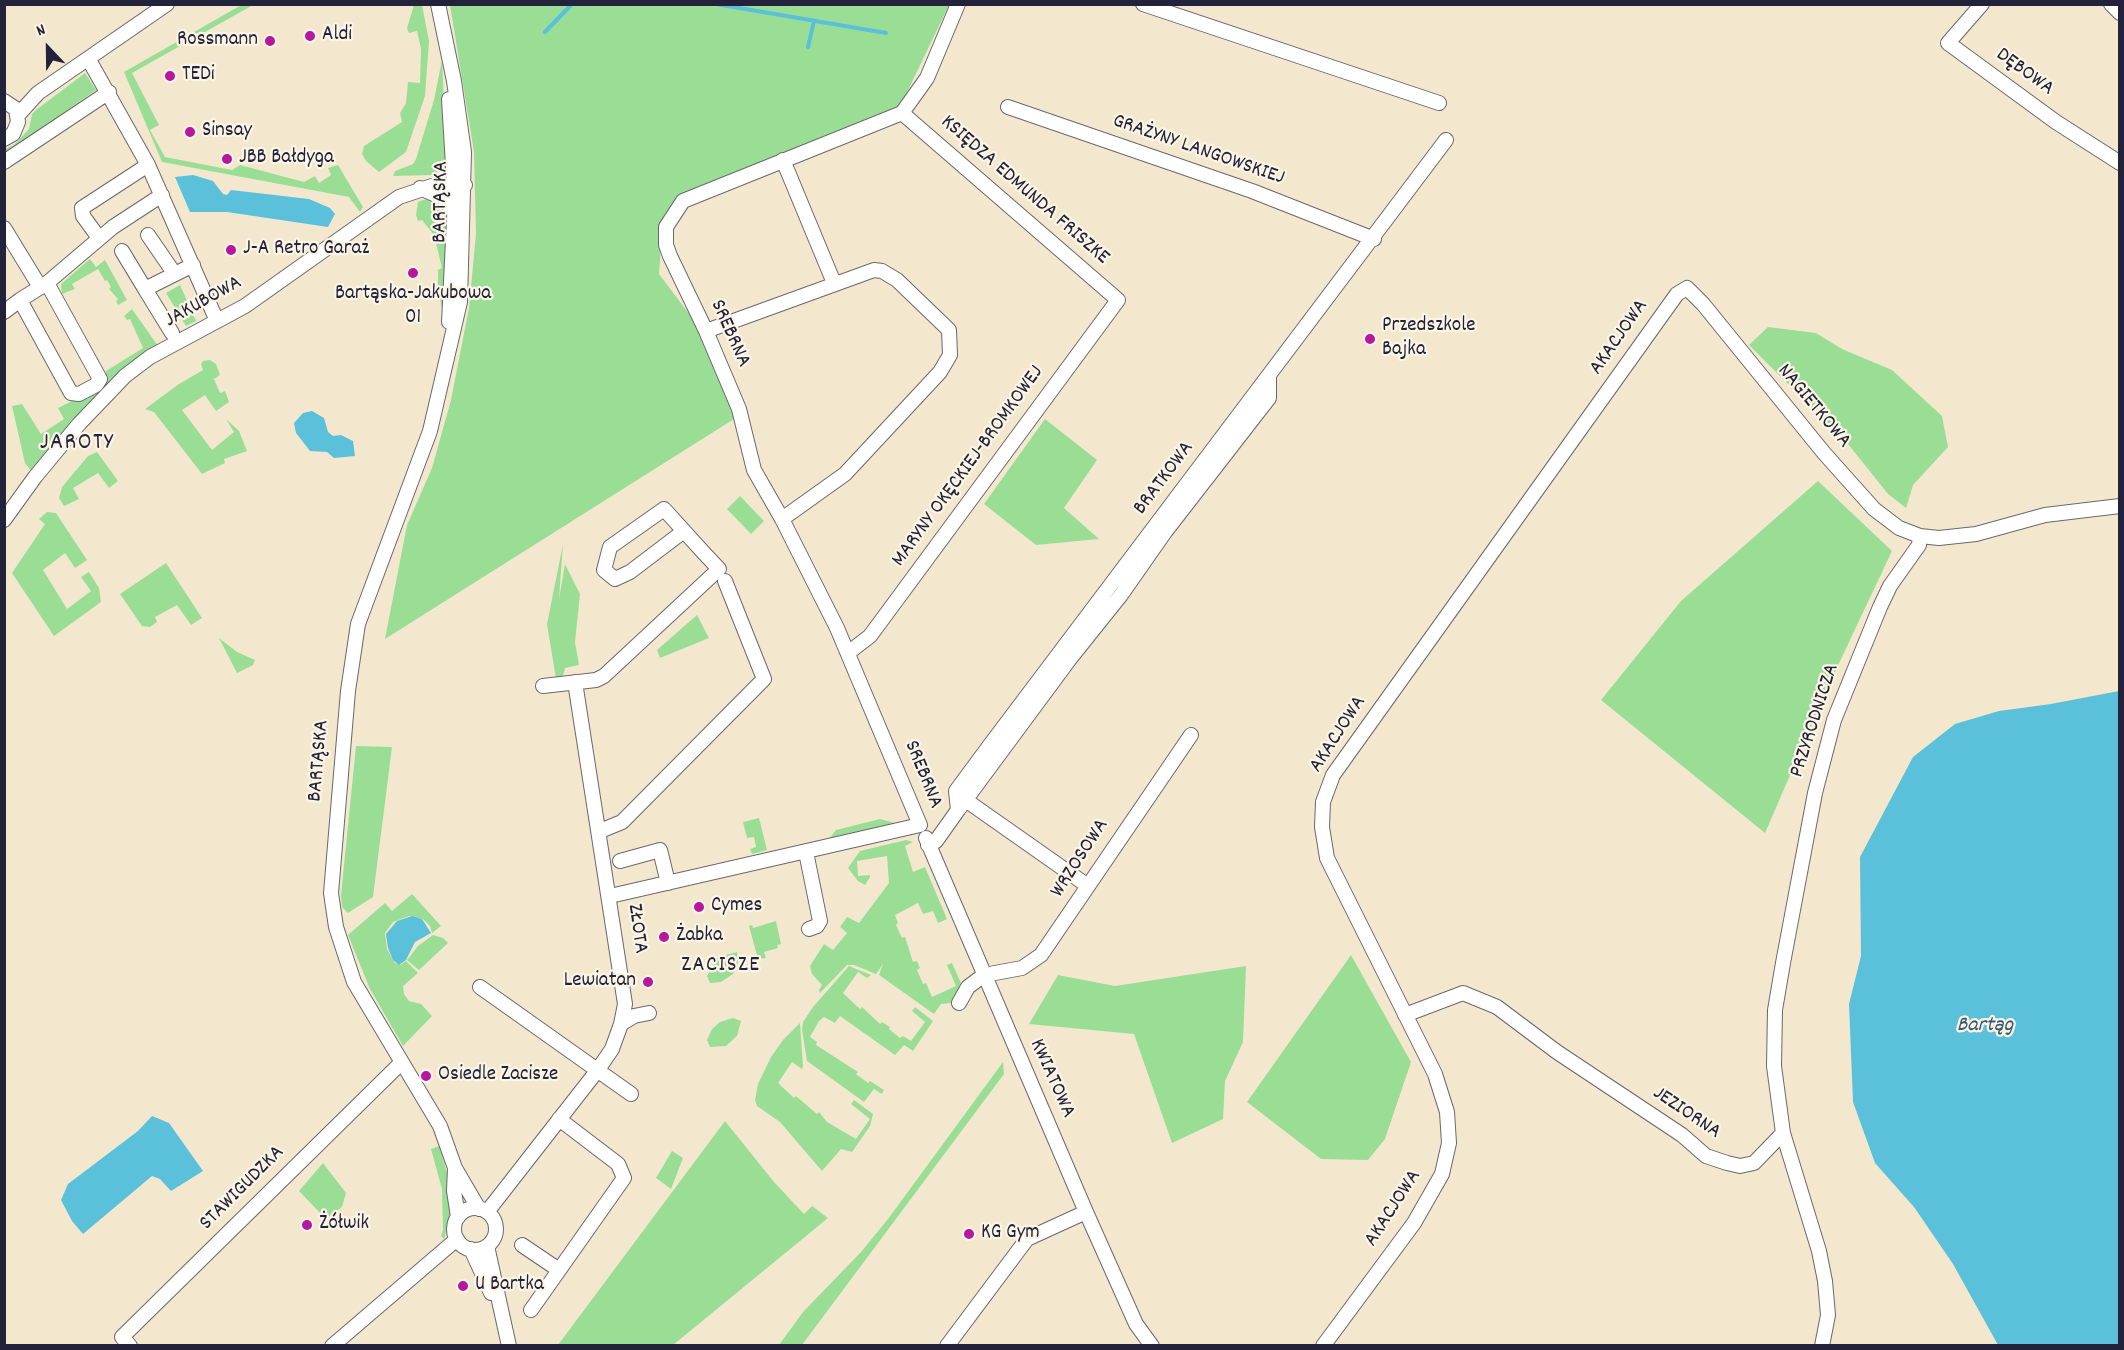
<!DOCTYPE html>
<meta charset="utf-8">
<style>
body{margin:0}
#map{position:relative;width:2124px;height:1350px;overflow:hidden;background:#f3e8cd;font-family:Dekko,sans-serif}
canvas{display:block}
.frame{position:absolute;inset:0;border:6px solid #22223b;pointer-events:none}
.north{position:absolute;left:18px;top:18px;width:60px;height:60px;-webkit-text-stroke:4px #fcf5e5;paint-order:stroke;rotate:338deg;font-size:16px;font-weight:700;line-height:24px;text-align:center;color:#22223b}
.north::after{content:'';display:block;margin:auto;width:21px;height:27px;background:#22223b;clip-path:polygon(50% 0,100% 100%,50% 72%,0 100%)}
</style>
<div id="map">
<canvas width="2124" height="1350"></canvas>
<div class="frame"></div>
<div class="north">N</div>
</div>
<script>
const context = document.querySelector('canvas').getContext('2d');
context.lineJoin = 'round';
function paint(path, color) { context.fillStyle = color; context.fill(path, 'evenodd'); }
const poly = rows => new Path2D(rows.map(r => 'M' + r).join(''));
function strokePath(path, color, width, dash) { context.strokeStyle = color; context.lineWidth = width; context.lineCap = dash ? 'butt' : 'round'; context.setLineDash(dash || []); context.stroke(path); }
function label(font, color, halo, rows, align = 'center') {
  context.font = font + ' Dekko,sans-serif'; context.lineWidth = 4.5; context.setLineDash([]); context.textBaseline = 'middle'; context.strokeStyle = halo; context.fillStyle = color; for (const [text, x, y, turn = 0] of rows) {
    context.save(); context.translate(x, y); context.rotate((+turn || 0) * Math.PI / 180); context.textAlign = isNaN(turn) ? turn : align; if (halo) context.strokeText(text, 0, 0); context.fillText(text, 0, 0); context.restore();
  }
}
paint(poly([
 [243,4,253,5,132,73,159,125,150,130,165,157,232,170,240,165,304,182,315,176,319,183,331,175,328,168,338,165,363,207,360,212,349,197,162,162,124,72],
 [414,5,422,5,429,41,425,96,406,152,379,172,366,161,362,154,364,146,402,122,400,113,406,103,408,82,420,83,421,49,417,31,409,33,407,28],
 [450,5,949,5,899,109,683,201,661,246,659,274,702,331,736,414,734,419,385,639,407,525,432,468,451,400,469,308,476,234,474,152],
 [442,60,447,166,433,175,393,176,395,171,413,164,416,159,434,100],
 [85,73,96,90,5,154,5,149,14,145,29,129,32,114,36,110],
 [426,199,436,199,448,207,444,317,438,291,438,270,442,268,434,235,422,220,418,221,416,215,418,202],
 [90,259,96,267,105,260,127,300,118,305,116,301,118,299,109,289,111,287,107,280,105,281,98,269,72,284,75,289,62,294,61,284],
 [180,285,196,321,186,326,166,293],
 [132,309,158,346,170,341,32,472,25,463,12,406,22,404,41,434,64,419,58,408,84,395,105,377,106,371,143,348,130,319,127,320,124,316],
 [1768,327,1816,333,1842,349,1892,370,1942,416,1948,447,1913,485,1906,508,1888,494,1848,444,1749,345],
 [203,361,210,360,216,364,220,375,214,379,220,393,225,391,229,402,216,411,205,395,182,410,212,450,234,432,226,419,239,431,247,451,224,459,225,463,202,474,154,412,145,409,179,384,203,370,201,364],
 [1045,419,1097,460,1064,508,1099,539,1036,545,984,504],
 [97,452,118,481,109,488,98,473,73,488,79,499,64,506,59,498,62,487,88,456],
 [1818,481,1892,551,1833,676,1765,833,1601,700,1681,601],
 [740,496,764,521,751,534,727,509],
 [47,512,56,513,87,560,75,568,65,553,43,570,67,609,91,591,81,577,89,572,99,588,101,602,54,636,12,573,45,524,39,519],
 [563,544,559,599,565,564,580,594,575,642,579,665,565,668,563,676,556,679,547,624],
 [166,563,202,618,191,625,177,605,155,617,157,622,150,627,142,626,120,594],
 [697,615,709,638,660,658,657,650],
 [219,638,237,652,255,660,253,665,237,673],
 [356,746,392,747,373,897,348,913,342,907,341,895],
 [759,818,767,850,752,854,750,849,756,847,754,837,747,838,743,822],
 [880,819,899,824,829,839,836,830],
 [906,840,913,842,905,846,913,872,925,867,947,919,938,923,933,911,923,914,918,903,895,915,898,923,896,925,902,938,905,937,913,962,917,961,920,968,917,970,923,984,926,983,932,997,956,986,947,965,952,963,961,983,951,1003,941,1004,934,1014,879,975,883,964,876,974,854,965,847,965,820,993,819,990,822,985,812,974,810,966,824,944,833,950,847,933,840,927,847,917,859,923,889,883,887,856,857,861,858,876,870,875,870,877,865,885,858,881,848,868,860,851],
 [412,894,441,926,432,933,430,926,423,919,409,916,393,922,385,933,387,949,395,963,400,965,406,961,418,973,403,986,404,994,409,1001,421,1004,432,1016,403,1046,370,989,348,935,385,903,392,911],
 [776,921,781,944,777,945,778,948,764,952,766,958,758,959,749,926,752,925,753,928],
 [433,935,443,938,448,943,419,970,407,960,418,946],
 [737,952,738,964,733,974,721,982,710,983,707,976,718,957],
 [1351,955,1411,1062,1385,1139,1368,1160,1321,1159,1247,1102],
 [849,966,871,975,867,978,858,972,843,993,860,1009,862,1007,880,1024,882,1022,890,1027,889,1029,900,1038,903,1036,911,1041,925,1022,912,1011,915,1007,933,1021,913,1051,904,1045,895,1055,840,1016,835,1023,824,1017,819,1021,810,1037,817,1042,816,1045,858,1072,856,1074,868,1083,870,1081,884,1090,882,1094,874,1089,864,1102,807,1061,802,1030,803,1022,813,1007],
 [1246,966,1243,1042,1225,1081,1223,1119,1172,1143,1134,1034,1029,1024,1058,975,1115,986],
 [733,1018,741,1021,737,1036,726,1046,710,1047,707,1040,712,1029,720,1022],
 [800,1023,803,1066,802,1069,792,1062,778,1083,794,1098,796,1096,817,1114,819,1112,827,1122,856,1139,870,1119,851,1104,854,1100,873,1114,870,1126,852,1152,841,1149,822,1171,780,1122,757,1106,755,1100,758,1084,771,1057,783,1040],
 [1003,1062,1004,1074,802,1345,779,1345,803,1312,861,1252,888,1219],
 [725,1121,774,1182,804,1214,812,1206,828,1218,673,1345,558,1345],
 [439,1146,447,1173,452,1216,444,1239,441,1236,443,1230,442,1189,431,1149],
 [672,1151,683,1158,671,1189,656,1178],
 [323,1163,346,1193,342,1207,326,1219,299,1191]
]), '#9ade96');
paint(poly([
 [193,175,213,181,223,194,227,195,231,190,309,199,330,208,335,214,328,227,227,212,190,212,175,177],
 [312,411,324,418,328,432,333,436,341,435,353,441,355,456,334,458,327,452,310,451,296,433,294,423,303,413],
 [2119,691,2119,1345,1998,1345,1953,1264,1914,1207,1875,1163,1853,1102,1849,1004,1861,956,1860,857,1913,757,1955,724,1999,711,2051,704],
 [412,916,422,919,431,933,415,942,406,960,399,965,393,960,388,948,386,934,397,921],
 [152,1116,169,1123,203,1171,171,1191,160,1179,152,1176,83,1234,72,1221,61,1200,68,1184,138,1131]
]), '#5bc0d9');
strokePath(poly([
 [716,4,886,33],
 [545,32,572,4],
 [808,47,814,21]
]), '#5bc0d9', 4);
const minor = poly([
 [438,4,454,81,464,152,460,302,430,431,358,624,348,691,331,893,336,927,354,982,440,1126,455,1168,479,1209],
 [1143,4,1439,103],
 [1982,4,1948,43,2056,122,2120,163],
 [2111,4,2120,13],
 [89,60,148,165,217,321],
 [4,101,16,109,18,122,13,134,4,139],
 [1008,107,1252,191,1374,239],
 [18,115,38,93,167,4],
 [783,160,834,283],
 [4,162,109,92],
 [420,188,443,198,454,211],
 [4,228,40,287],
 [148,235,174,273],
 [99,238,83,216,82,208,148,165],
 [122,251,145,289,193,265],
 [47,283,100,379,96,385,79,394,71,393,20,300,47,283,113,227,162,195],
 [145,289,172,333],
 [4,312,20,300],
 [449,322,455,199,449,99],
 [706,331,874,270,882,271,897,280,949,330,950,355,940,372,845,474,782,519],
 [4,520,35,477,79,424,125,376,150,357,245,306,399,197,432,186,465,185],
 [848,653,870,636,1118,300,902,113],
 [543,686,596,680,604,676,719,569,703,552,664,509,610,547,604,570,615,579,630,572,684,531],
 [967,801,1088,886],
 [958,810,1069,660,1121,595,1165,532,1269,398,1269,377],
 [600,831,622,822,764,679,725,581],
 [926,838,1086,1212,1136,1324,1152,1346],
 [928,845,936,841,958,810,956,791,990,745,1446,140],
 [806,852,820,921,817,926,809,929],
 [620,861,660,850,668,883],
 [610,896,920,825,837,628,782,519,754,470,739,409,706,331,670,256,666,245,666,227,683,201,902,113,927,78,958,4],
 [480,987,631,1094],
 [959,1003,968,987,984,975,1022,968,1041,955,1191,735],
 [1405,1015,1463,993,1497,1007,1557,1052,1682,1135,1706,1156,1727,1163,1740,1166,1754,1163,1783,1133],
 [621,1024,634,1016,649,1013],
 [455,1168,454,1191,458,1217],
 '454 1229a21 21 0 1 1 42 0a21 21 0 1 1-42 0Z',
 [487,1212,597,1071,612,1049,621,1024,625,1004,575,682],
 [522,1245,559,1270],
 [487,1246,509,1346],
 [471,1249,491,1293],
 [531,1310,624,1178,618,1164,559,1119],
 [130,1346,122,1337,401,1063],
 [332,1346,457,1239],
 [947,1346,1027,1239,1086,1212],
 [1323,1346,1414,1223,1442,1174,1449,1143,1447,1112,1435,1074,1327,858,1322,827,1323,802,1333,775,1677,294,1687,288,1703,304,1824,453,1874,509,1899,528,1920,536],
 [1822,1346,1828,1315,1825,1281,1819,1251,1783,1133,1774,1066,1775,1010,1783,963,1815,793,1834,720,1880,607,1890,586,1919,545,1920,536,1939,538,1976,534,2045,515,2120,506]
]);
strokePath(minor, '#6b676e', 16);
strokePath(minor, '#fff', 14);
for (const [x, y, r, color] of [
 [310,36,6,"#b5179e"],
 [270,41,6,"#b5179e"],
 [170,76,6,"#b5179e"],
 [190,132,6,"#b5179e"],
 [227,159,6,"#b5179e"],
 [231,250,6,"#b5179e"],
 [413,273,6,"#b5179e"],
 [1370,339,6,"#b5179e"],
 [699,907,6,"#b5179e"],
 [664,937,6,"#b5179e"],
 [648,982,6,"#b5179e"],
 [426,1076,6,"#b5179e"],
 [307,1225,6,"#b5179e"],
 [969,1234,6,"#b5179e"],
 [463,1286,6,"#b5179e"]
]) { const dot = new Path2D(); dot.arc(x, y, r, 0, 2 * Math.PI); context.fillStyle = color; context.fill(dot); strokePath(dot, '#fcf5e5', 2); }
label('21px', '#22223b', '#fcf5e5', [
 ["Aldi",322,36],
 ["Rossmann",258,41,"right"],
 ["TEDi",182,76],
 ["Sinsay",202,132],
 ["JBB Bałdyga",239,159],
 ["J-A Retro Garaż",243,250],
 ["Bartąska-Jakubowa",413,295,"center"],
 ["01",413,319,"center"],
 ["Przedszkole",1382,327],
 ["Bajka",1382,351],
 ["Cymes",711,907],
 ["Żabka",676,937],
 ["Lewiatan",636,982,"right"],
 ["Osiedle Zacisze",438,1076],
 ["Żółwik",319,1225],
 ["KG Gym",981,1234],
 ["U Bartka",475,1286]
], 'left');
label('21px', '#22223b', '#fcf5e5', [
 ["DĘBOWA",2024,73,36],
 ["GRAŻYNY LANGOWSKIEJ",1198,151,19],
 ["KSIĘDZA EDMUNDA FRISZKE",1024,191,41],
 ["BARTĄSKA",442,202,-89],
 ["JAKUBOWA",204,303,-29],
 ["SREBRNA",729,334,66],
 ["AKACJOWA",1620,338,-55],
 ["NAGIETKOWA",1813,407,50],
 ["MARYNY OKĘCKIEJ-BROMKOWEJ",969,467,-54],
 ["BRATKOWA",1165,479,-53],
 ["PRZYRODNICZA",1816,721,-72],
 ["AKACJOWA",1339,735,-57],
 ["BARTĄSKA",320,761,-85],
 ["SREBRNA",922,775,68],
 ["WRZOSOWA",1081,859,-57],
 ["ZŁOTA",636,929,82],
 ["KWIATOWA",1051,1079,66],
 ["JEZIORNA",1686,1114,34],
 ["STAWIGUDZKA",243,1189,-45],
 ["AKACJOWA",1394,1209,-57]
]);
context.letterSpacing = '1.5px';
label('22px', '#22223b', '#fcf5e5', [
 ["ZACISZE",721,967]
]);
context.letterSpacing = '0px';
label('italic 22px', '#365972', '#fcf5e5', [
 ["Bartąg",1985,1027]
]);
context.letterSpacing = '1.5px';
label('24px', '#22223b', '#fcf5e5', [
 ["JAROTY",77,445]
]);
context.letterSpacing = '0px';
</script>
